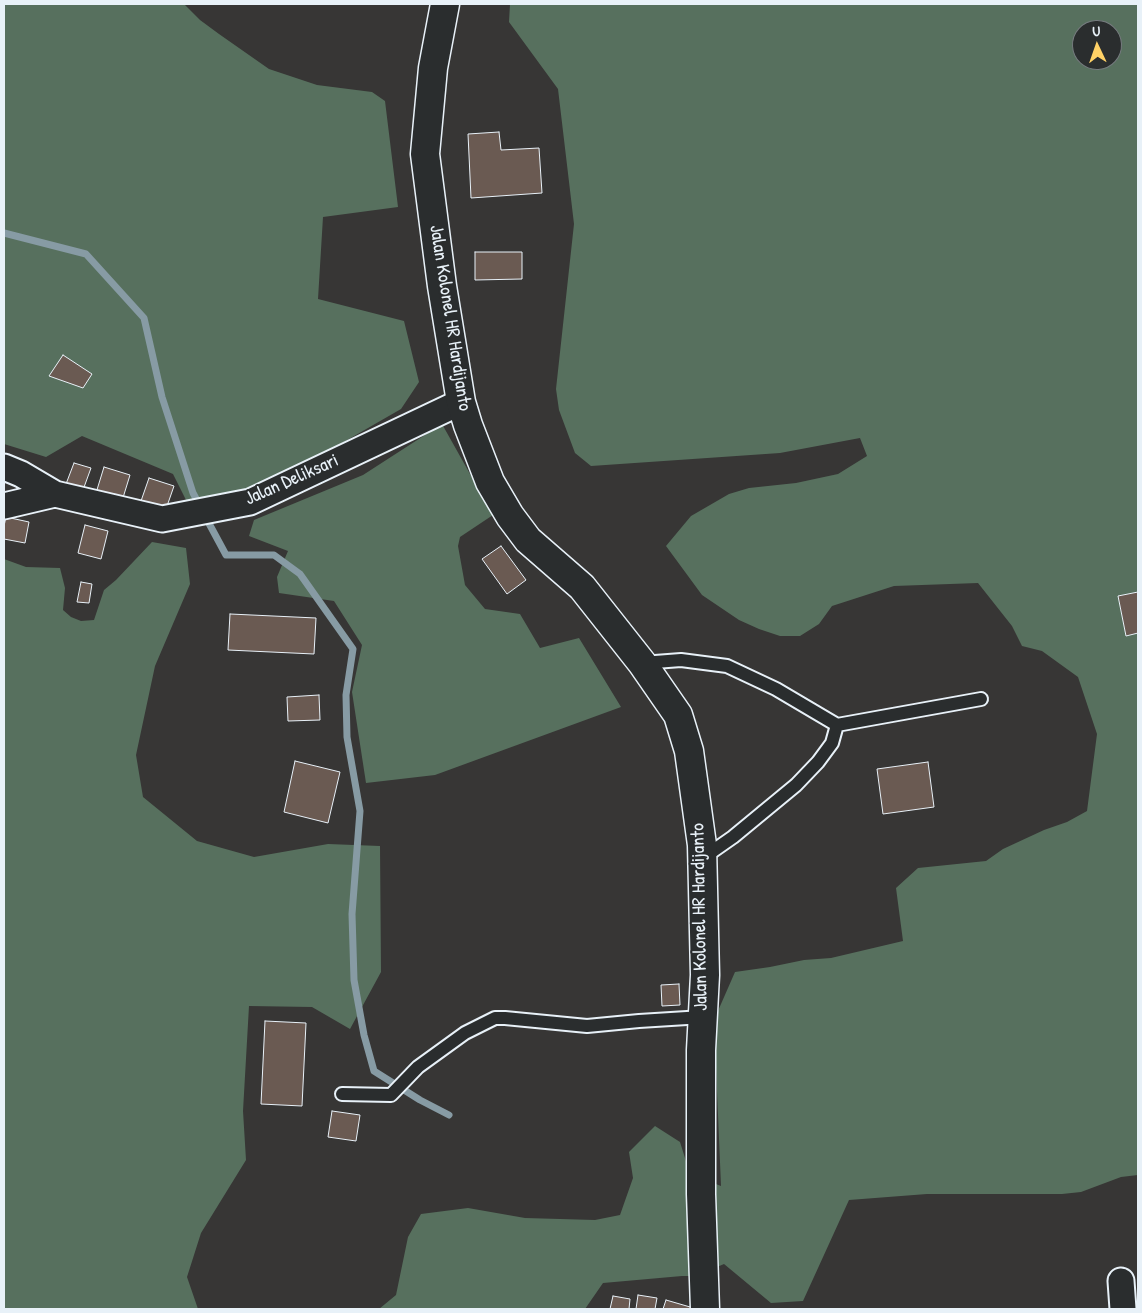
<!DOCTYPE html>
<style>
body{margin:0}
#map{position:relative;width:1142px;height:1313px;overflow:hidden;background:#373635;font-family:"Patrick Hand",sans-serif}
canvas{display:block}
.frame{position:absolute;inset:0;border:5px solid #e8f1f8;pointer-events:none}
.north{position:absolute;left:1072px;top:20px;width:50px;height:50px;box-sizing:border-box;background:#2a2d2e;border:1px solid #767b7f;border-radius:50%;rotate:357deg;font-size:14px;font-weight:700;line-height:20px;text-align:center;color:#e8f1f8}
.north::after{content:'';display:block;margin:auto;width:18px;height:22px;background:#ffd166;clip-path:polygon(50% 0,100% 100%,50% 72%,0 100%)}
</style>
<div id="map">
<canvas width="1142" height="1313"></canvas>
<div class="frame"></div>
<div class="north">U</div>
</div>
<script>
const context = document.querySelector('canvas').getContext('2d');
context.lineJoin = 'round';
function paint(path, color) { context.fillStyle = color; context.fill(path, 'evenodd'); }
const poly = rows => new Path2D(rows.map(r => 'M' + r).join(''));
function strokePath(path, color, width, dash) { context.strokeStyle = color; context.lineWidth = width; context.lineCap = dash ? 'butt' : 'round'; context.setLineDash(dash || []); context.stroke(path); }
function label(font, color, halo, rows, align = 'center') {
  context.font = font + ' "Patrick Hand",sans-serif'; context.lineWidth = 4; context.setLineDash([]); context.textBaseline = 'middle'; context.strokeStyle = halo; context.fillStyle = color; for (const [text, x, y, turn = 0] of rows) {
    context.save(); context.translate(x, y); context.rotate((+turn || 0) * Math.PI / 180); context.textAlign = isNaN(turn) ? turn : align; if (halo) context.strokeText(text, 0, 0); context.fillText(text, 0, 0); context.restore();
  }
}
paint(poly([
 [4,4,184,4,200,20,219,34,269,69,317,85,372,92,385,101,398,207,323,217,318,299,404,321,419,382,401,409,269,485,231,495,186,500,173,474,82,436,46,457,4,444],
 [510,4,1138,4,1138,1175,1121,1177,1081,1192,1062,1194,927,1194,849,1200,803,1301,771,1303,724,1264,696,1276,682,1276,603,1283,585,1309,379,1309,396,1295,408,1237,421,1214,468,1208,525,1218,595,1220,620,1215,633,1178,629,1152,655,1126,680,1142,690,1174,721,1186,714,1020,735,972,770,967,804,960,831,958,903,941,896,888,918,868,986,861,1003,849,1044,830,1067,822,1087,811,1097,734,1078,677,1042,651,1022,646,1012,626,978,583,894,586,832,606,819,624,800,636,780,636,759,629,739,620,702,595,666,546,691,516,729,494,749,488,796,483,838,474,867,456,860,438,780,453,591,466,575,453,559,410,556,389,574,224,558,89,509,22],
 [1082,30,1112,30,1112,60,1082,60],
 [442,424,493,515,460,537,458,546,465,585,485,609,520,614,540,648,579,638,621,707,435,775,366,783,352,692,362,645,334,601,279,593,277,577,288,551,249,536,254,520,363,475],
 [152,542,186,548,190,584,155,666,136,755,143,797,197,841,254,857,328,844,380,846,381,972,350,1029,312,1007,249,1006,243,1111,246,1160,201,1233,187,1277,198,1309,4,1309,4,559,26,567,60,568,65,588,63,610,71,617,81,621,94,620,104,590,116,580]
]), '#57705e');
strokePath(poly([
 [4,233,86,254,144,318,162,397,193,493,200,506],
 [205,516,226,555,274,555,300,574,353,649,346,695,347,737,360,811,352,914,354,980,364,1035,374,1071,420,1100,449,1115]
]), '#879ba4', 7);
const building = poly([
 [499,132,501,150,539,148,542,193,471,198,468,134,499,132],
 [475,252,522,252,522,279,475,280,475,252],
 [63,355,92,374,83,388,49,376,63,355],
 [74,463,91,468,83,490,66,484,74,463],
 [104,467,130,475,122,501,96,493,104,467],
 [149,478,174,486,166,509,141,501,149,478],
 [6,517,29,522,25,543,4,539,4,526,6,517],
 [85,525,108,531,101,559,78,553,85,525],
 [501,546,526,580,507,594,482,559,501,546],
 [81,582,92,584,89,603,77,602,81,582],
 [1138,592,1138,633,1126,636,1118,596,1138,592],
 [230,614,316,618,314,654,228,650,230,614],
 [319,695,320,720,288,721,287,697,319,695],
 [295,761,340,772,328,823,284,812,295,761],
 [928,762,934,807,883,814,877,769,928,762],
 [679,984,680,1005,662,1006,661,985,679,984],
 [265,1021,306,1023,302,1106,261,1104,265,1021],
 [332,1111,360,1115,356,1141,328,1137,332,1111],
 [638,1295,657,1298,655,1309,636,1309,638,1295],
 [613,1296,630,1299,629,1309,610,1309,613,1296],
 [666,1300,697,1309,663,1309,666,1300]
]);
paint(building, '#6a5a52');
strokePath(building, '#e8f1f8', 1);
const lane = poly([
 [642,663,681,660,727,666,776,689,837,725,981,699],
 [703,858,733,837,796,785,818,762,832,743,837,725],
 [342,1094,391,1095,418,1067,465,1033,495,1018,505,1018,587,1026,639,1021,703,1017]
]);
const street = poly([
 [4,467,21,474,55,494,162,519,250,502,461,402],
 [4,506,55,494],
 [1121,1281,1123,1309]
]);
const secondary = poly([
 [445,4,433,68,425,154,442,286,461,402,468,425,490,482,510,516,528,540,582,587,642,663,678,715,689,751,702,845,705,975,701,1050,701,1194,705,1309]
]);
strokePath(lane, '#e8f1f8', 16);
strokePath(street, '#e8f1f8', 29);
strokePath(secondary, '#e8f1f8', 31);
strokePath(lane, '#2a2d2e', 12);
strokePath(street, '#2a2d2e', 25);
strokePath(secondary, '#2a2d2e', 28);
label('19px', '#e8f1f8', '#2a2d2e', [
 ["Jalan Kolonel HR Hardijanto",450,318,81],
 ["Jalan Deliksari",292,480,-24],
 ["Jalan Kolonel HR Hardijanto",700,917,-91]
]);
</script>
